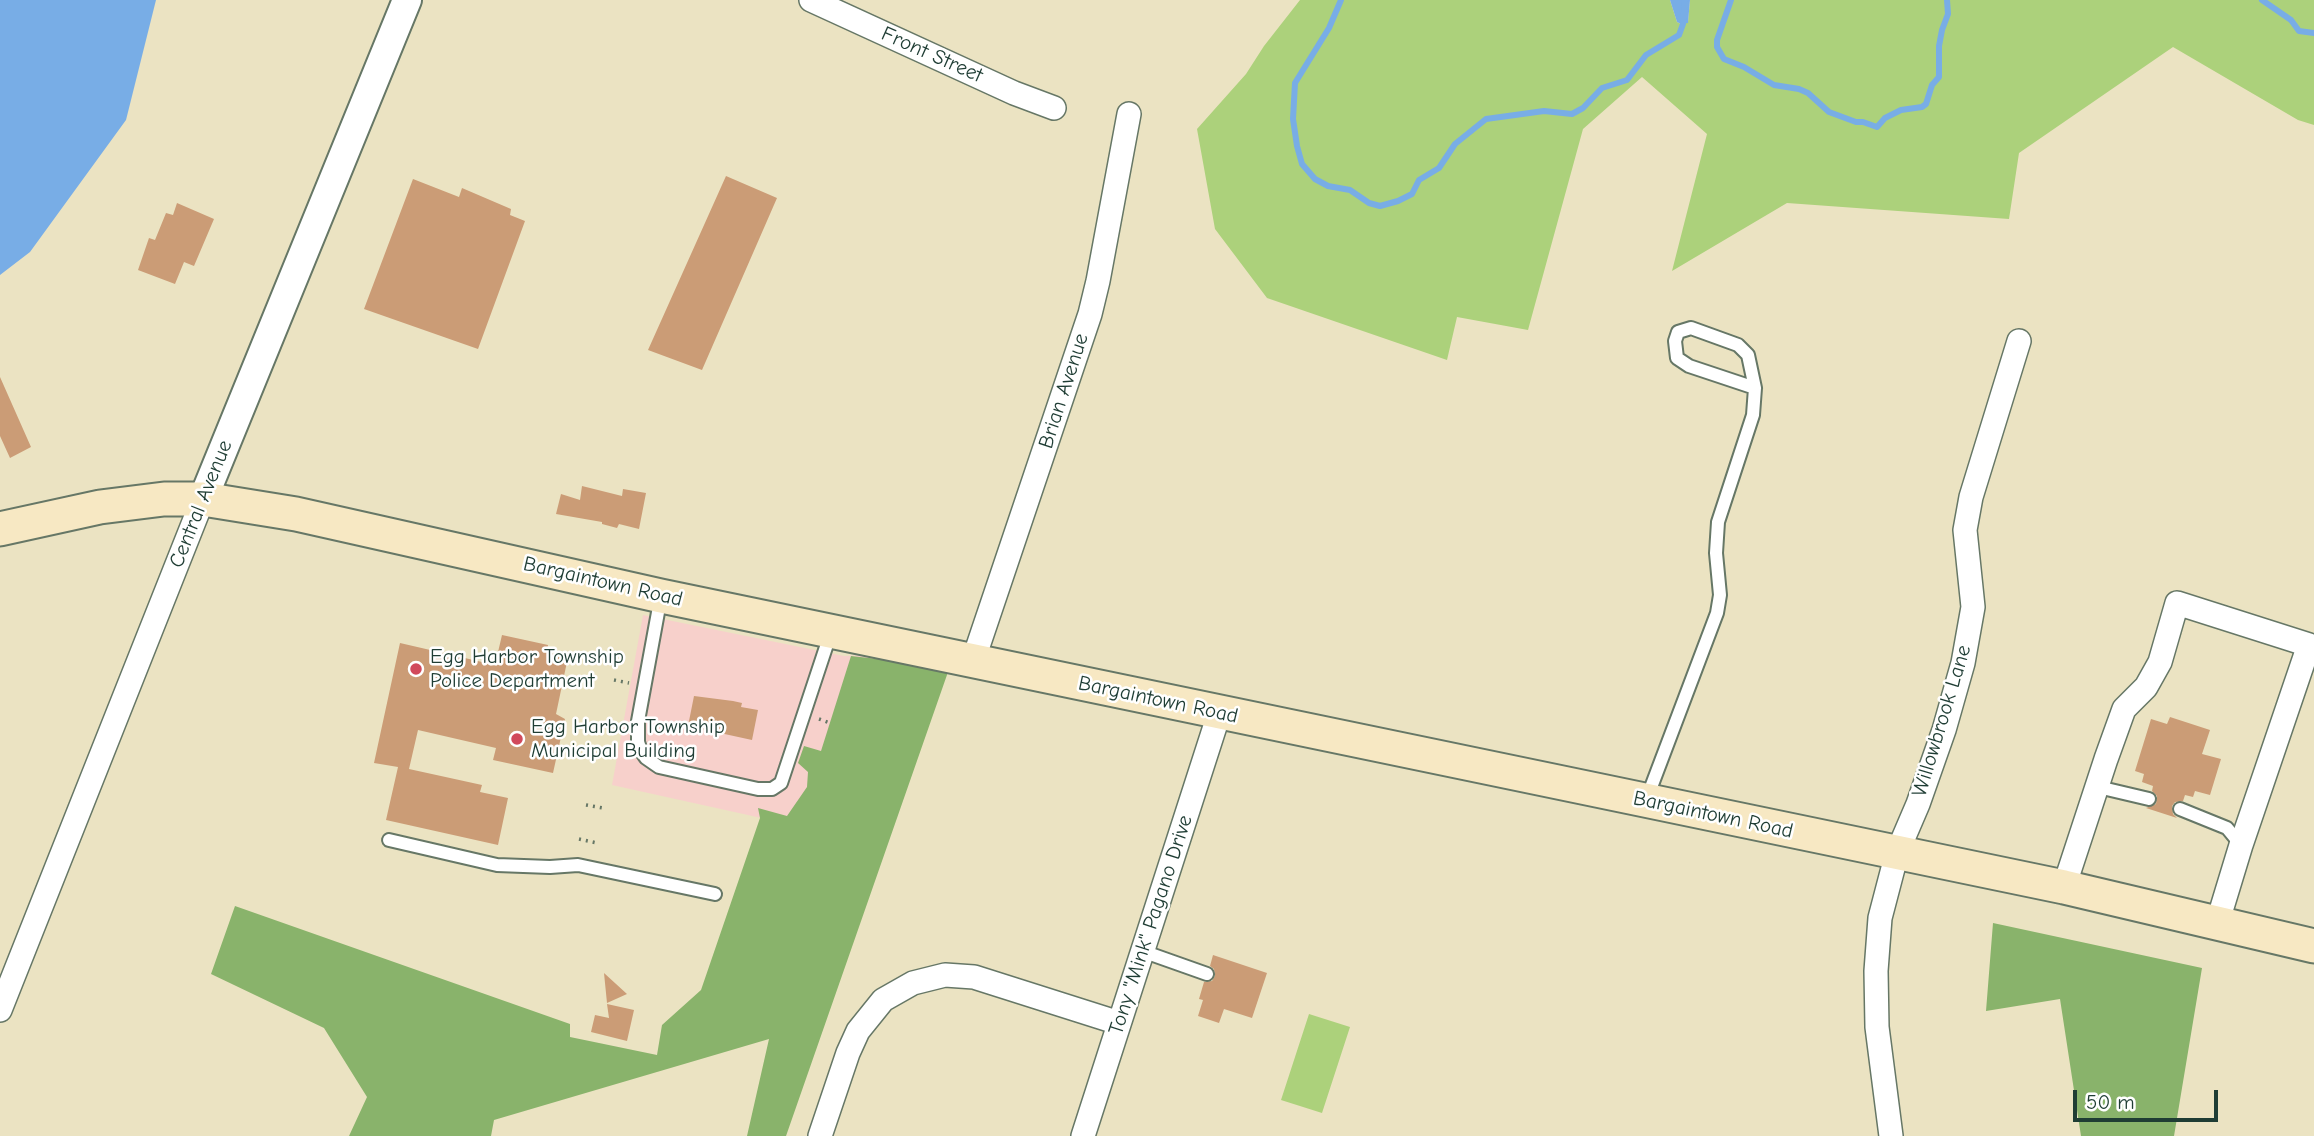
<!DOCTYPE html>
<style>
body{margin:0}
#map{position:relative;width:2314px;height:1136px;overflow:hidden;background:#ebe3c2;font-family:"Comic Neue",sans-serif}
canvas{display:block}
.scale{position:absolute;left:2073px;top:1090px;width:145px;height:32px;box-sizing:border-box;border:4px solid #1f3d34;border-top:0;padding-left:9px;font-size:21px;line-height:24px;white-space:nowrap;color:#1f3d34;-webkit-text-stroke:5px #fff;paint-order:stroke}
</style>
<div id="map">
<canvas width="2314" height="1136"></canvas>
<div class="scale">50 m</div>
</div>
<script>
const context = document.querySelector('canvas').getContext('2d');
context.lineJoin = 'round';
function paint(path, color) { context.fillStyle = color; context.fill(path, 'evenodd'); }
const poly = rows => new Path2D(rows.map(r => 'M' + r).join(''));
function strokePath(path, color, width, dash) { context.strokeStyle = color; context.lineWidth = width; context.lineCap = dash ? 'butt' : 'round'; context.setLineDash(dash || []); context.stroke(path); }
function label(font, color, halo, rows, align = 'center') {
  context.font = font + ' "Comic Neue",sans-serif'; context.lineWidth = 5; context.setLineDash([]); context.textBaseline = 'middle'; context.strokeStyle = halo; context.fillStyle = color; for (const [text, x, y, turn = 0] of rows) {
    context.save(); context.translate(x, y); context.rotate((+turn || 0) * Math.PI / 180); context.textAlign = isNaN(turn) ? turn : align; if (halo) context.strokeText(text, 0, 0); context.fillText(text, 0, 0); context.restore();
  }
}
paint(poly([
 [643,615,844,656,871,655,834,834,612,785]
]), '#f7d0cb');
paint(poly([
 [1300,0,1670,0,1677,22,1681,24,1688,22,1690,0,2314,0,2314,125,2298,120,2173,47,2019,153,2009,219,1787,203,1672,271,1707,134,1642,77,1583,129,1528,330,1457,317,1447,360,1267,298,1215,229,1197,129,1246,74,1264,46],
 [1309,1014,1350,1027,1322,1113,1281,1100]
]), '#acd17b');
paint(poly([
 [851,656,905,662,948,672,786,1136,747,1136,769,1039,494,1120,491,1136,349,1136,367,1097,324,1028,211,974,235,906,570,1024,570,1037,657,1055,662,1025,701,990,760,818,758,808,787,816,807,787,808,772,798,763,804,746,821,751],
 [1993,923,2202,968,2174,1136,2081,1136,2060,999,1986,1011]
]), '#89b36b');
paint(poly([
 [0,0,156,0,126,120,30,252,0,275],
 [1670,0,1690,0,1688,23,1681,24,1677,22]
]), '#78ade6');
strokePath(poly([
 [1341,0,1329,28,1295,83,1293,119,1297,146,1302,164,1315,179,1328,186,1350,190,1369,203,1380,206,1398,201,1412,194,1419,180,1439,168,1455,144,1486,119,1544,111,1572,114,1583,108,1602,88,1627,80,1646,55,1679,35,1683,24,1685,0],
 [1731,0,1717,40,1717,47,1724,59,1744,67,1774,85,1799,89,1808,93,1829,112,1856,122,1863,122,1877,127,1885,118,1901,110,1922,107,1926,104,1932,85,1939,77,1939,46,1942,30,1948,14,1947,0],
 [2262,0,2291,20,2299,31,2314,33]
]), '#78ade6', 6);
paint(poly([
 [726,176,777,198,702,370,648,350],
 [413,179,459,197,462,188,511,209,510,215,525,221,478,349,364,309],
 [177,203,214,219,194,266,184,262,175,284,138,270,149,238,155,240,166,213,173,215],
 [0,377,31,447,10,458,0,436],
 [582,486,622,496,623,489,646,493,639,529,619,524,617,528,602,524,602,522,556,514,561,494,580,500],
 [502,635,548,645,547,652,568,657,556,714,565,719,553,773,493,760,496,748,418,730,409,769,482,785,480,792,508,798,498,845,386,820,398,767,374,763,400,643,495,665],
 [694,696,733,701,742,703,741,707,758,710,752,740,688,726],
 [2170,717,2210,730,2202,754,2221,759,2210,795,2195,791,2193,797,2185,795,2183,801,2175,802,2172,806,2173,814,2177,818,2146,808,2156,804,2157,796,2152,791,2153,786,2142,782,2144,774,2135,771,2151,719,2167,724],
 [1213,955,1267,973,1252,1018,1224,1009,1219,1023,1198,1016,1203,1000,1199,999,1204,982,1212,981,1215,976,1214,969,1210,966],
 [604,973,627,994,607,1003],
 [607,1004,634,1010,627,1041,591,1032,595,1015,609,1018]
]), '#cb9c76');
const service = poly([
 [661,596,638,721,638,742,641,751,646,758,659,767,758,789,772,789,781,783,831,632],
 [2098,787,2149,799],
 [1647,798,1717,613,1720,595,1716,553,1718,522,1753,415,1755,388,1748,355,1738,345,1691,328,1678,332,1675,341,1677,358,1689,366,1755,388],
 [2180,809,2227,828,2241,845],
 [389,840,497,865,550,867,578,865,715,894],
 [1142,951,1207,974]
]);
const minor = poly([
 [811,0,1014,93,1054,108],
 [973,661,1090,314,1098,281,1129,114],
 [2064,887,2106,759,2124,709,2146,687,2160,662,2177,603,2309,645,2241,845,2217,924],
 [0,1010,203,499],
 [820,1136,848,1053,858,1031,883,1000,913,983,945,975,974,977,1119,1023],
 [1083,1136,1219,714],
 [1891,1136,1877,1027,1876,971,1880,918,1897,853,1918,804,1944,730,1963,663,1973,607,1965,530,1971,497,2019,341]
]);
const tertiary = poly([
 [203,499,407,0]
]);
const secondary = poly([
 [0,529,100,507,164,499,203,499,296,514,661,596,2064,887,2314,946]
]);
strokePath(service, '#676', 16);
strokePath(minor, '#676', 26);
strokePath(tertiary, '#676', 32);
strokePath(secondary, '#676', 37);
strokePath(poly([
 [614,680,629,683],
 [819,719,830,723],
 [586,805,603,808],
 [579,839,597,843]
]), '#676', 3.5, [2, 5]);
strokePath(service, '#fff', 12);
strokePath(minor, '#fff', 23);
strokePath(tertiary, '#fff', 28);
strokePath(secondary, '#f7e8c3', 33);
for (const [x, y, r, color] of [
 [416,669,7,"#d1495b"],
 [517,739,7,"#d1495b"]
]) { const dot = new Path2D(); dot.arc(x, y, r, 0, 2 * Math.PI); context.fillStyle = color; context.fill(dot); strokePath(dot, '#fff', 2.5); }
label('21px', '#1f3d34', '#fff', [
 ["Front Street",932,55,24],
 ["Brian Avenue",1064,391,-72],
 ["Central Avenue",201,504,-68],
 ["Bargaintown Road",603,582,13],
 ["Bargaintown Road",1158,700,12],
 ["Willowbrook Lane",1942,721,-73],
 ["Bargaintown Road",1713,815,12],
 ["Tony \"Mink\" Pagano Drive",1151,925,-72]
]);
label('21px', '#1f3d34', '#fff', [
 ["Egg Harbor Township",430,657],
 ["Police Department",430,681],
 ["Egg Harbor Township",531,727],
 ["Municipal Building",531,751]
], 'left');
</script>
